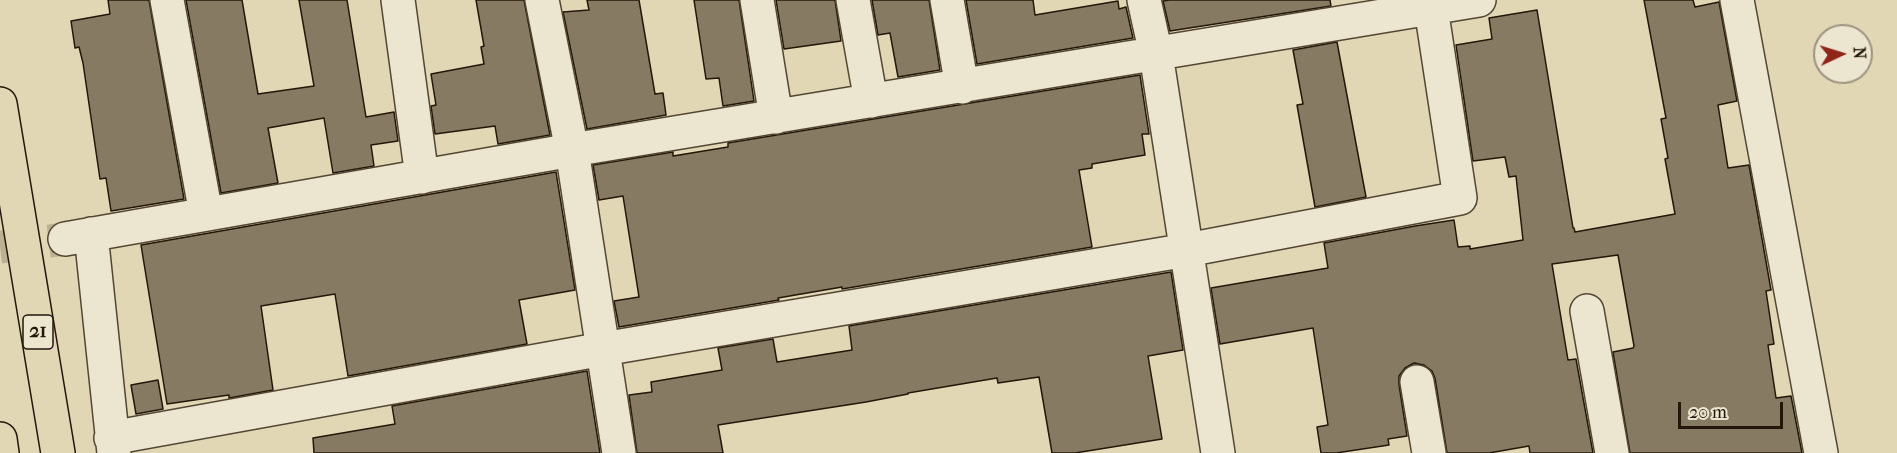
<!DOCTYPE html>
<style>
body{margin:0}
#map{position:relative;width:1897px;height:453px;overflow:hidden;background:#e2d7b5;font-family:"IM FELL French Canon",serif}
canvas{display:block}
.north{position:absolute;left:1813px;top:24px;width:60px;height:60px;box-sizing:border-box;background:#ece5cf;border:2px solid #9c9380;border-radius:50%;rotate:86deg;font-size:16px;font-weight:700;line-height:24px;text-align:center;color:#231709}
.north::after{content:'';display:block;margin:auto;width:21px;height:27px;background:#8f2418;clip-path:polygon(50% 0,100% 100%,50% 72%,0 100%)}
.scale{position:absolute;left:1678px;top:402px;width:105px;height:27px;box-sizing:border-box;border:3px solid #231709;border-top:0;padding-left:8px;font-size:18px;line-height:21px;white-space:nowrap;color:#231709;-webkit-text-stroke:4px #ece5cf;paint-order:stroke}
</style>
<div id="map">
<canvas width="1897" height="453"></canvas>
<div class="north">N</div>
<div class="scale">20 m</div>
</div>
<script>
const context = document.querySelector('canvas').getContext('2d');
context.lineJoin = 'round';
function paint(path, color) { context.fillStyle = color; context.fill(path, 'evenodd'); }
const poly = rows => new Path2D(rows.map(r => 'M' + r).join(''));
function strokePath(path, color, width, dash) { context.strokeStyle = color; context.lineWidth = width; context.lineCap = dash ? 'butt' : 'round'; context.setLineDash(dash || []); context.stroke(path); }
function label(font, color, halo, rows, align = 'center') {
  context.font = font + ' "IM FELL French Canon",serif'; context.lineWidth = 4.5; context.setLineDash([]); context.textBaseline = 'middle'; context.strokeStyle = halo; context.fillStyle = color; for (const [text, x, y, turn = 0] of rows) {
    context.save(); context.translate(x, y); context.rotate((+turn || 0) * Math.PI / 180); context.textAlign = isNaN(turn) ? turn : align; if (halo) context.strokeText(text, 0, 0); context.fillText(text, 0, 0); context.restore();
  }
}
const building = poly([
 [108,0,149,0,184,199,111,211,106,178,100,179,83,63,79,47,75,48,71,21,110,14,108,0],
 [186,0,242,0,258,94,314,86,299,0,347,0,366,117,394,112,398,141,371,145,374,166,333,173,324,118,268,128,278,183,221,193,186,0],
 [476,0,524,0,550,135,498,144,495,126,435,134,431,106,436,105,431,74,484,64,481,47,484,46,476,0],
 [587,0,639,0,655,94,663,93,666,115,587,129,563,12,589,10,587,0],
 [694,0,739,0,754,101,723,106,719,78,706,79,694,0],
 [776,0,835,0,841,41,784,49,776,0],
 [872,0,929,0,940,70,898,77,890,33,878,35,872,0],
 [966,0,1033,0,1035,15,1118,1,1119,9,1126,7,1133,38,977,64,966,0],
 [1169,0,1330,0,1331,6,1170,31,1163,1,1169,0],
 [1644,0,1693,0,1695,7,1719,2,1737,101,1718,105,1728,168,1749,165,1771,290,1766,291,1774,344,1768,345,1776,398,1791,396,1802,453,1630,453,1613,352,1633,348,1634,346,1618,255,1552,264,1568,360,1576,359,1593,453,1530,453,1529,446,1489,453,1447,453,1435,378,1432,371,1424,365,1414,363,1405,368,1399,376,1399,385,1407,436,1388,439,1389,445,1336,453,1321,453,1317,427,1328,425,1313,328,1220,344,1211,288,1328,268,1324,243,1415,226,1454,220,1458,247,1470,246,1470,249,1523,240,1516,176,1509,177,1505,157,1473,161,1456,45,1492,39,1489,18,1537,10,1573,228,1574,228,1575,232,1675,214,1665,159,1668,158,1661,119,1666,118,1644,0],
 [1337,42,1366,197,1315,207,1297,105,1303,104,1293,50,1337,42],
 [1140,75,1149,134,1142,134,1145,155,1092,164,1092,168,1079,170,1092,247,842,289,842,287,778,298,779,300,619,327,614,301,639,297,623,196,599,200,593,165,673,152,673,156,728,147,728,143,1140,75],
 [556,172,575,290,519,300,527,344,348,376,335,294,261,306,273,390,229,398,229,395,167,404,141,245,556,172],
 [1171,272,1183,350,1148,356,1162,439,1075,453,1052,453,1039,377,998,383,997,378,908,393,908,394,866,402,718,425,723,453,637,453,629,395,652,392,651,382,722,370,718,348,773,339,777,362,852,350,849,326,1171,272],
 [587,371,600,453,314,453,313,438,395,424,392,406,587,371],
 [158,380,163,409,136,414,131,385,158,380]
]);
paint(building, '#867b62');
strokePath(building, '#231709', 1.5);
strokePath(poly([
 [0,247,65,239]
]), '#bcb193', 33, [33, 16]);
const minor = poly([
 [167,0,206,214],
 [398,0,422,177],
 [542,0,572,150,619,453],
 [757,0,776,117],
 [853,0,871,101],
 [947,0,962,87],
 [1144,0,1156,54,1218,453],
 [1737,0,1821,453],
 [91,234,114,453],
 [65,239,572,150,1479,0],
 [1587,311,1612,453],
 [1417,382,1429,453],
 [111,438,603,349,1187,250,1460,198,1431,8]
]);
const highway = poly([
 [0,104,58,453],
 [0,439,2,453]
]);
strokePath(minor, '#534734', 36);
strokePath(highway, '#231709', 36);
strokePath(minor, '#ece5cf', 33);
strokePath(highway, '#e2d7b5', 33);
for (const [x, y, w] of [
 [38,332,30]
]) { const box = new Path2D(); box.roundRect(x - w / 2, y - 17, w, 34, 4.5); context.fillStyle = '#ece5cf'; context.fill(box); strokePath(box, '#231709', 1.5); }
label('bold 20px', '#231709', null, [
 ["21",38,332]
]);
</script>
